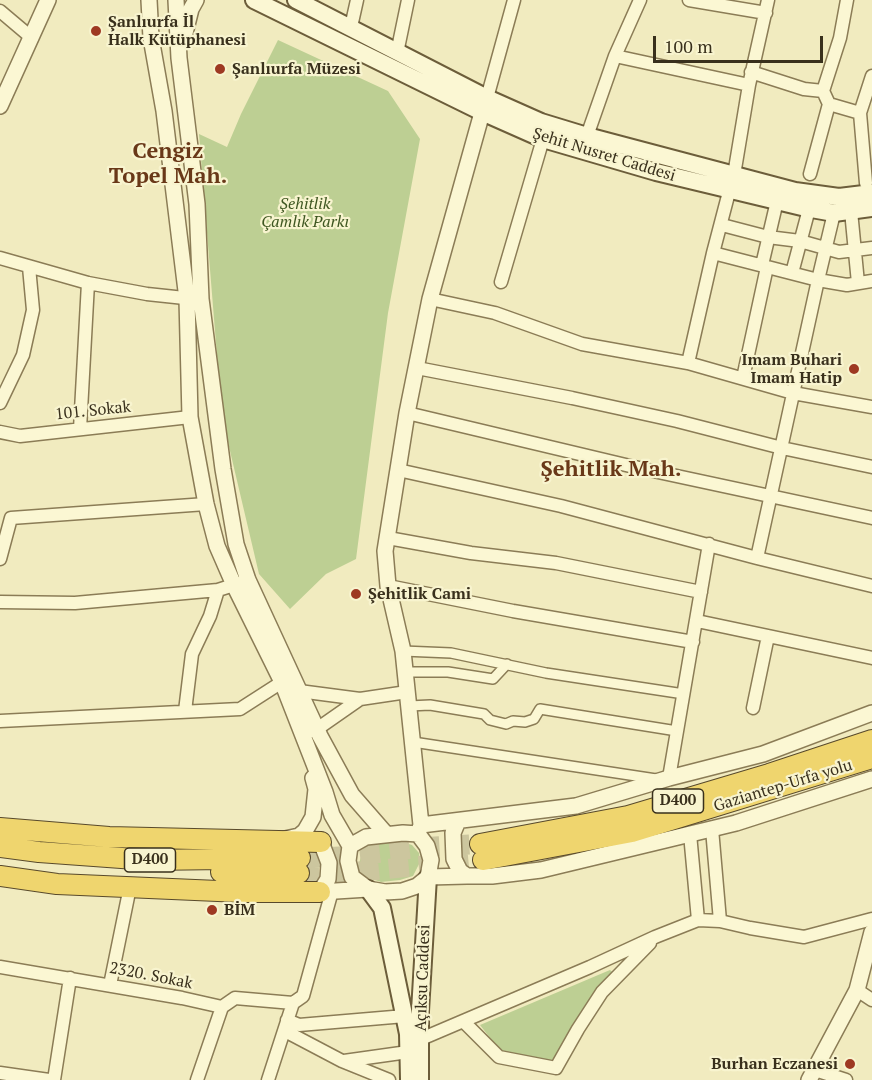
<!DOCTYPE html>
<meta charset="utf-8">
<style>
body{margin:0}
#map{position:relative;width:872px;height:1080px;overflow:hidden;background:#f1ebbf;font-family:"PT Serif",serif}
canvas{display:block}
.scale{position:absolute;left:653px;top:36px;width:170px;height:27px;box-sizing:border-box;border:3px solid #39301c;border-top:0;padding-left:8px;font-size:18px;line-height:21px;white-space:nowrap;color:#39301c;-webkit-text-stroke:4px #f8f4cf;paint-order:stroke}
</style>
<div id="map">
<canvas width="872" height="1080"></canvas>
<div class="scale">100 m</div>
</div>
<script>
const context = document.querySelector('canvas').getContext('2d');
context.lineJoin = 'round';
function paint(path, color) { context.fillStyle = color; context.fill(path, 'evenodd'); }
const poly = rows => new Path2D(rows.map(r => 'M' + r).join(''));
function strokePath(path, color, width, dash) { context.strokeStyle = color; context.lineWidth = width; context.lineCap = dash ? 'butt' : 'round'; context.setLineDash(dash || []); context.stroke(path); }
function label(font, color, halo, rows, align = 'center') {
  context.font = font + ' "PT Serif",serif'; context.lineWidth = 4.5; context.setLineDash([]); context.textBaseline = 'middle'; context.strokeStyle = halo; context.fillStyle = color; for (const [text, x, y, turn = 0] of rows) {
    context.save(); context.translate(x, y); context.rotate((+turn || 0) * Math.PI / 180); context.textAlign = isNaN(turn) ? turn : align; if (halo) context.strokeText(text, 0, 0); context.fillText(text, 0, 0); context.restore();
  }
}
paint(poly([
 [278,40,388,91,420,139,388,313,356,559,326,574,290,609,259,574,222,417,199,134,227,147,241,114],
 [399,841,412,845,419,853,420,862,413,876,400,880,381,882,363,876,358,866,363,851,380,842],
 [610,970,616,975,557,1060,547,1061,501,1052,480,1025]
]), '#bdcf93');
strokePath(poly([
 [300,858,353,856,427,847,480,844],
 [299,873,354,872,483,860]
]), '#ccc69e', 20, [20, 10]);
const pedestrian = poly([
 [403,651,451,653,546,673,684,694],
 [405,672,448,672,493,679,507,664],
 [409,706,430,705,484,714,490,720,506,724,513,721,525,722,534,719,540,709,677,731],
 [413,742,656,779]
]);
const minor = poly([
 [689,0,766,13],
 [0,11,32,38],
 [351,27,357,0],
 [397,53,408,0],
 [615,56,749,85],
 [751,72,804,89,823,91],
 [487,98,514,0],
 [829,104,860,113],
 [587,136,615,56,640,0],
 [810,174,829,104,823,91,840,38,847,0],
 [866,183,860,113,872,76],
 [851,211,858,283],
 [722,225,768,237,800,241,839,252,872,248],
 [713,253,818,280,847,285,872,281],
 [0,258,88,283,147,294,194,299],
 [762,265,777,201],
 [792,273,809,209],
 [501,282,543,139],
 [430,299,495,313,582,344,688,363,793,393,872,407],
 [688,363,713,253,735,169,749,85,768,0],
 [417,368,572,398,677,421,782,448,872,467],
 [743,378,767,267],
 [0,403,23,355,33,310,29,267],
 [407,413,630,466,872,518],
 [80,429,88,283],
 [0,432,20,436,190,417],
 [398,470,561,506,757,558,872,586],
 [388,538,471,553,556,563,701,592],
 [757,558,818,280,834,213],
 [0,559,11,518,206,504],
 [388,586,513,611,693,642],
 [0,602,75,603,218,590,240,583],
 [697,621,872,658],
 [753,708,768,636],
 [185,711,192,654,210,616,218,590],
 [0,721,240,709,282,682,299,691,360,699,407,692],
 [308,732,317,729,360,699],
 [669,778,709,544],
 [712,829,720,921],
 [690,834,698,920],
 [0,967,182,998,222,1007,235,998,293,1003],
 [110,985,130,887],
 [857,990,872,1000],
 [287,1020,299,1025,405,1016],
 [463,1021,499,1057,556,1068,578,1029,602,992,650,943],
 [285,1031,342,1061,389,1080],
 [421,1039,590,967,655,937,698,920,720,921,750,928,804,937,872,919],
 [344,1061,408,1052],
 [815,1070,846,1080],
 [0,1073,49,1080],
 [54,1080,70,978],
 [197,1080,222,1007],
 [268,1080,293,1003,303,996,332,891]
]);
const tertiary = poly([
 [149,0,151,38,164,111,187,299,190,417,206,504,217,546,234,585,282,682,325,792,332,815,350,846],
 [176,0,179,58,197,204,201,299,223,469,236,544,248,580,320,736,352,795,386,834],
 [183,41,191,9,196,0],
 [0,106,48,0],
 [458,821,453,833,454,859,460,871,467,876,492,876,541,870,736,823,872,779],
 [421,825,576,806,669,778,763,754,872,713],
 [403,833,418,834,427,846,431,860,428,877,417,886,402,891,385,892,368,889,352,877,348,861,350,846,366,837,403,833],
 [418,834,421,825,403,651,388,586,385,551,407,413,430,299,485,102],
 [285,839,299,836,305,831,313,817,316,789,313,778],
 [428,877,467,876],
 [320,892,328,879,329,863,321,842],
 [320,892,368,889],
 [809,1080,857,990,872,932]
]);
const secondary = poly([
 [254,0,482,112,543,139,656,172,806,208,834,213,872,208],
 [296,0,487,98,541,122,587,136,795,191,839,197,872,193],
 [368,889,382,908,408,1034,409,1079],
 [420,1080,420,1011,428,877]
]);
const trunk = poly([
 [0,828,109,837,321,842],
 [480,844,628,816,769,774,872,740],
 [0,847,39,852,149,860,300,858],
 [483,860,632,832,872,758],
 [221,872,299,873],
 [0,876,57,884,241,892,320,892]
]);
strokePath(pedestrian, '#8b7c56', 12);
strokePath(minor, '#8b7c56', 15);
strokePath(tertiary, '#8b7c56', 18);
strokePath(secondary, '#6c5d3a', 20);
strokePath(trunk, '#58492b', 22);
strokePath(pedestrian, '#fbf7d3', 9);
strokePath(minor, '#fbf7d3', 12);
strokePath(tertiary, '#fbf7d3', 15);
strokePath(secondary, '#fbf7d3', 16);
strokePath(trunk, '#efd56e', 20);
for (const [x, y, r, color] of [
 [96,31,6,"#9e3922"],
 [220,69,6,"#9e3922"],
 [854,369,6,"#9e3922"],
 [356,594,6,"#9e3922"],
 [212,910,6,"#9e3922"],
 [850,1064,6,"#9e3922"]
]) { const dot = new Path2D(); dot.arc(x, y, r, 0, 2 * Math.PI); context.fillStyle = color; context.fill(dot); strokePath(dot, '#f8f4cf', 2); }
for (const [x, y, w] of [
 [678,801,51],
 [150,860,51]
]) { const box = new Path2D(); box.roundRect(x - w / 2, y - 12, w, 24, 4.5); context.fillStyle = '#f8f4cf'; context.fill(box); strokePath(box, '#39301c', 1.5); }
label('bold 15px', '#39301c', null, [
 ["D400",678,801],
 ["D400",150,860]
]);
label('bold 16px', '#39301c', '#f8f4cf', [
 ["Şanlıurfa İl",108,22],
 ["Halk Kütüphanesi",108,40],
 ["Şanlıurfa Müzesi",232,69],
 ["Imam Buhari",842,360,"right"],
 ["Imam Hatip",842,378,"right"],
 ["Şehitlik Cami",368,594],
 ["BİM",224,910],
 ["Burhan Eczanesi",838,1064,"right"]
], 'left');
label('16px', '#39301c', '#f8f4cf', [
 ["Şehit Nusret Caddesi",604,155,17],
 ["101. Sokak",93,411,-6],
 ["Gaziantep-Urfa yolu",783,786,-17],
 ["2320. Sokak",151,976,11],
 ["Açıksu Caddesi",423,978,-88]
]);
label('italic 16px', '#3f5721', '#f8f4cf', [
 ["Şehitlik",305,204],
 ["Çamlık Parkı",305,222]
]);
label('bold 22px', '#693818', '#f8f4cf', [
 ["Cengiz",168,152],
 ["Topel Mah.",168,177],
 ["Şehitlik Mah.",611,470]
]);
</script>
